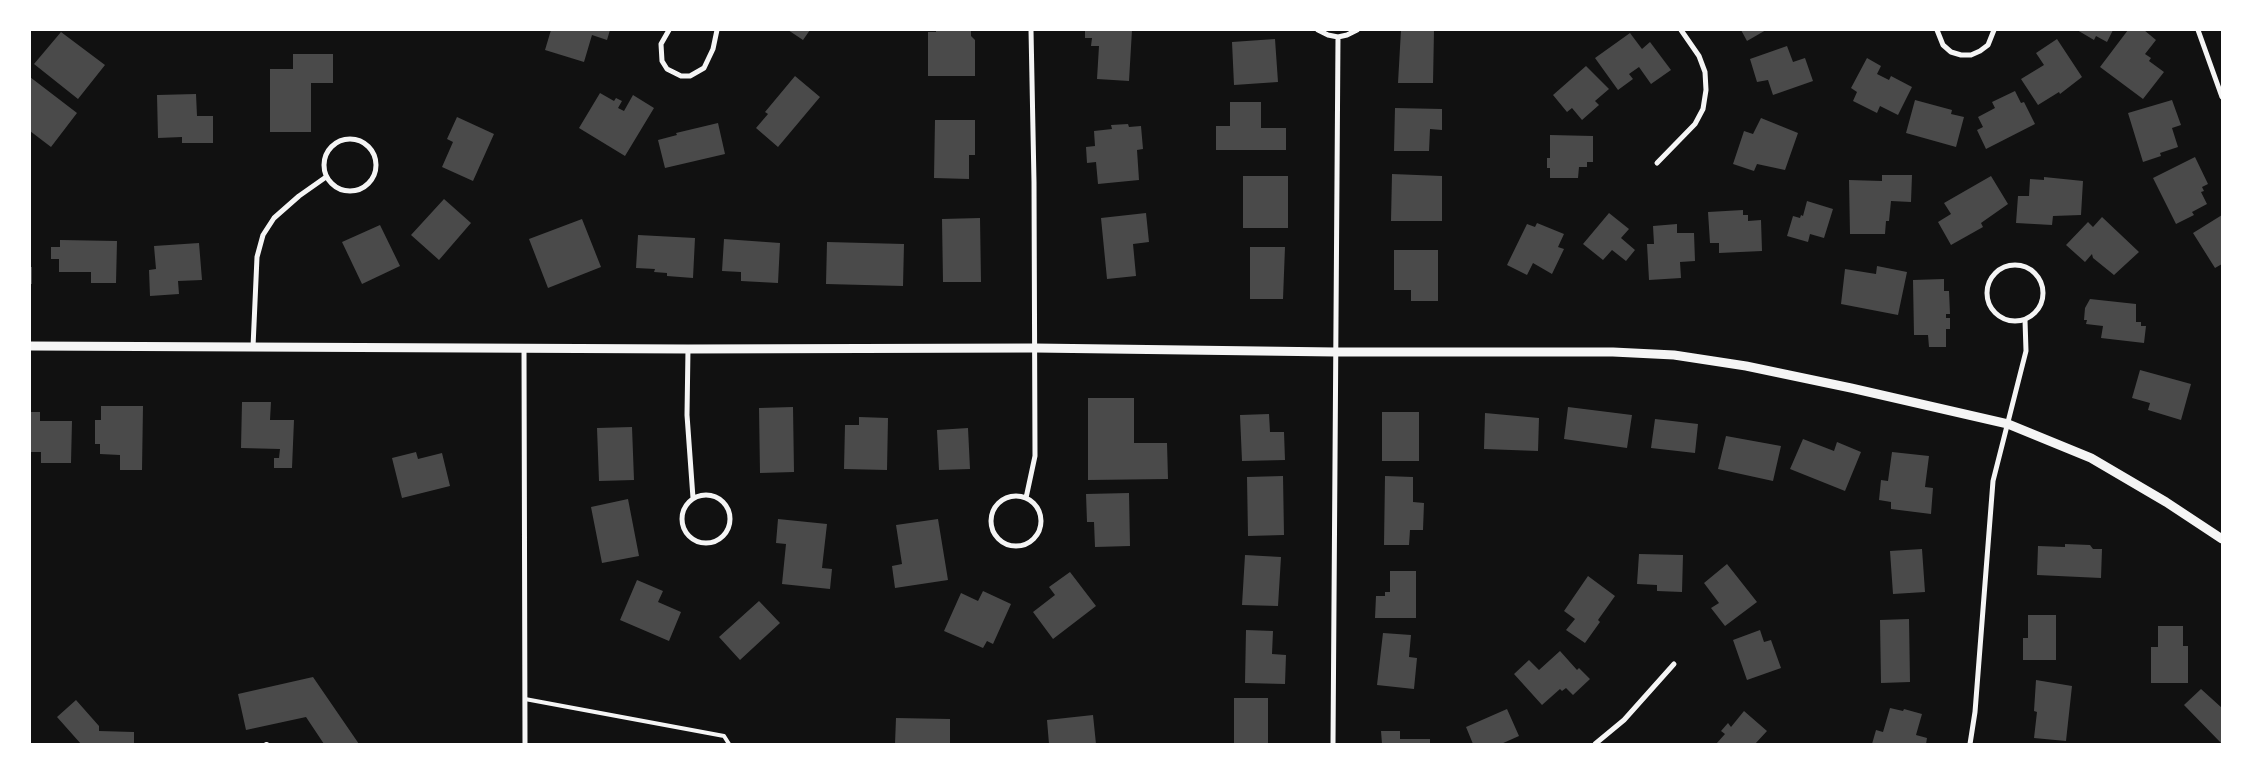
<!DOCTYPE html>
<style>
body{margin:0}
#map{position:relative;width:2252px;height:774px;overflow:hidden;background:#111;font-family:Roboto,sans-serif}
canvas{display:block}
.frame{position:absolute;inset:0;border:31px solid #fff;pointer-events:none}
</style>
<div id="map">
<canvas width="2252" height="774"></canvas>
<div class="frame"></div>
</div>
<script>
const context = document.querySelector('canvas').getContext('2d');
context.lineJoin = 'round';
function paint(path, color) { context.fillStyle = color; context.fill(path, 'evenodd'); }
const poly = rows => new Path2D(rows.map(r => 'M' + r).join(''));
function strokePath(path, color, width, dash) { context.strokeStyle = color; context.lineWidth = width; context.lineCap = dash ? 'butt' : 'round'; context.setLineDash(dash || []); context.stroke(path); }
paint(poly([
 [551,30,610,30,607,40,592,35,584,62,545,50],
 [788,30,810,30,803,40],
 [936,30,971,30,971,36,975,40,975,76,928,76,928,32,936,32],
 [1085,30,1132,30,1129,81,1097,79,1099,46,1091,46,1092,38,1085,38],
 [1401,30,1434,30,1433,83,1398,83],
 [1741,30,1766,30,1747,41],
 [2077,30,2113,30,2107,42,2096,36,2094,40],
 [2128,30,2144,30,2156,40,2145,54,2151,58,2149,61,2164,72,2143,99,2100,67],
 [61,32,105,65,78,99,34,64],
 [1630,33,1642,49,1650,42,1671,70,1651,84,1639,67,1629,74,1633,79,1618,90,1595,58],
 [1275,39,1278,82,1234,85,1232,42],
 [2057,39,2082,77,2060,94,2059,92,2038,105,2021,79,2044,65,2036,53],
 [1787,46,1793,62,1805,58,1813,81,1773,95,1768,80,1757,82,1750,59],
 [293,54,333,54,333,83,311,83,311,132,270,132,270,69,293,69],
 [1867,58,1881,66,1877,74,1889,80,1891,76,1912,87,1898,115,1880,106,1877,113,1853,101,1857,92,1851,88],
 [1586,66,1609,89,1595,101,1599,105,1582,120,1572,108,1567,112,1553,95],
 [795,76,820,97,778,147,756,128,768,114,765,112],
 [30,77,77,113,51,147,30,131],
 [2015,91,2021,103,2024,102,2035,124,1986,149,1977,130,1983,127,1978,117,1995,108,1992,102],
 [600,93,614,101,616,98,622,101,618,108,624,111,633,95,654,108,625,156,579,128],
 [196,94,197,116,213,116,213,143,182,143,182,137,158,138,157,95],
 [1915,100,1952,110,1951,114,1964,117,1956,147,1906,133],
 [2172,100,2181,125,2172,128,2178,147,2160,153,2161,156,2143,162,2128,113],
 [1230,102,1261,102,1261,128,1286,128,1286,150,1216,150,1216,126,1230,126],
 [1395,108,1442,109,1442,130,1430,129,1429,151,1394,151],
 [457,117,494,134,473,181,442,167,453,142,447,139],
 [1761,118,1798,133,1785,170,1757,164,1754,171,1733,164,1744,131,1753,134],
 [935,120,975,120,975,155,969,155,969,179,934,178],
 [718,123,725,154,665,168,658,140,677,135,676,133],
 [1128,124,1129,127,1141,126,1143,149,1137,150,1139,180,1098,184,1096,162,1087,163,1086,147,1095,146,1094,131,1112,129,1111,125],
 [1550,135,1593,136,1593,162,1587,162,1587,167,1579,167,1578,178,1550,178,1550,168,1547,168,1547,158,1550,158],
 [2195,157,2208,184,2202,187,2204,191,2201,192,2207,204,2192,212,2194,215,2176,224,2153,178],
 [1392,174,1442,176,1442,221,1391,221],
 [1882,175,1912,175,1911,202,1891,201,1889,221,1886,221,1885,234,1850,234,1849,180,1882,181],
 [1243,176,1288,176,1288,228,1243,228],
 [1991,176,2008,204,1981,223,1983,227,1951,245,1938,222,1951,214,1944,203],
 [2044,177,2083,181,2081,215,2053,216,2052,225,2016,223,2018,196,2029,196,2030,179,2044,180],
 [444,199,471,223,439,260,411,235],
 [1807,201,1833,209,1824,238,1810,234,1808,242,1787,236,1793,216,1800,218,1801,215,1803,216],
 [1743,210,1743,215,1748,215,1748,221,1761,220,1762,251,1719,253,1719,243,1710,243,1708,212],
 [1146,213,1149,242,1133,244,1136,276,1107,279,1101,218],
 [1609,213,1629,229,1621,238,1635,250,1626,261,1612,250,1603,260,1583,244],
 [2222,215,2222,264,2215,268,2193,233],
 [2102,217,2139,252,2114,275,2093,258,2092,254,2085,262,2066,245,2088,222,2093,227],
 [980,218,981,282,943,282,942,219],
 [582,219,601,267,548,288,529,239],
 [1537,223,1564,234,1558,247,1564,249,1552,274,1533,263,1527,275,1507,265,1527,224,1535,227],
 [1677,224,1677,233,1694,233,1695,261,1680,262,1681,278,1649,280,1647,244,1654,244,1653,226],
 [380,225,400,266,362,284,342,242],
 [638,235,695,238,693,278,667,276,667,273,654,272,655,269,636,268],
 [724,239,780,243,778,283,741,281,741,272,722,271],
 [60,240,117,241,116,283,91,283,91,272,59,272,59,259,51,259,51,247,60,247],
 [827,242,904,244,903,286,826,284],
 [199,243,202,280,178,281,179,294,150,296,149,270,156,269,154,246],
 [1250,247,1285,247,1283,299,1250,299],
 [1394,250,1438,250,1438,301,1411,301,1411,290,1394,290],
 [1877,266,1907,272,1898,315,1841,304,1845,269,1876,274],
 [30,267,32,267,32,284,30,284],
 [1944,279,1944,291,1949,291,1950,314,1946,314,1946,318,1950,318,1950,329,1946,329,1946,347,1929,347,1928,335,1914,335,1913,280],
 [2090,299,2136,304,2136,322,2141,322,2141,326,2146,326,2144,343,2101,338,2103,326,2086,324,2087,320,2084,320,2085,308],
 [2140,370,2191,384,2181,420,2148,410,2150,403,2132,398],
 [1088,398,1134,398,1134,443,1167,443,1168,479,1088,480],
 [242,402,271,402,270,420,294,420,292,468,274,468,274,458,279,458,280,449,241,448],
 [101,406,143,406,142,470,120,470,120,455,100,454,100,444,95,444,95,420,101,420],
 [793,407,794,472,760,473,759,408],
 [1568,407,1632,415,1627,448,1564,439],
 [30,412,40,412,40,421,72,421,71,463,41,463,41,452,30,452],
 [1382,412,1419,412,1419,461,1382,461],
 [1485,413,1539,418,1538,451,1484,449],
 [1269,414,1270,432,1284,432,1285,460,1242,461,1240,415],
 [859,417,888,418,887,470,844,469,845,425,859,425],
 [1655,419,1698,424,1695,453,1651,448],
 [632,427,634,480,599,481,597,428],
 [968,428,970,469,939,470,937,430],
 [1726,436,1781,446,1773,481,1718,469],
 [1803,439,1834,451,1837,442,1861,452,1845,491,1790,469],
 [416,452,418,459,442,453,450,486,402,498,392,458],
 [1892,452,1929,456,1925,487,1933,488,1931,514,1891,509,1891,502,1879,500,1881,480,1888,481],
 [1283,476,1284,535,1248,536,1247,477],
 [1385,476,1413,477,1413,502,1424,503,1423,530,1410,530,1409,545,1384,545],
 [1129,493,1130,546,1095,547,1094,522,1087,522,1086,494],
 [628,499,639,556,602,563,591,507],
 [778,519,827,524,822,568,832,569,830,589,782,584,786,544,776,543],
 [938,519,948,580,895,588,892,566,902,564,896,525],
 [2065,544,2090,545,2093,549,2102,549,2101,578,2037,575,2038,546,2065,547],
 [1922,549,1925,592,1893,594,1890,551],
 [1639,554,1683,555,1682,592,1657,591,1657,585,1637,584],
 [1245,555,1281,557,1278,606,1242,605],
 [1727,564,1757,602,1725,626,1711,608,1719,603,1704,583],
 [1390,571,1416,571,1416,618,1375,618,1376,596,1385,596,1385,592,1390,592],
 [1070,572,1096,606,1053,639,1033,612,1055,595,1049,587],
 [1588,576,1615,596,1598,620,1600,622,1585,643,1566,630,1575,619,1564,611],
 [637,580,663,591,658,602,681,612,669,641,620,620],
 [983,591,1011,604,993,644,987,641,983,648,944,631,961,593,978,601],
 [759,601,780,623,740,660,719,637],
 [2028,615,2056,615,2056,660,2023,660,2023,638,2028,638],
 [1909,619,1910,682,1881,683,1880,620],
 [2158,626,2183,626,2183,646,2188,646,2188,683,2151,683,2151,647,2158,647],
 [1246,630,1273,631,1272,654,1286,655,1285,684,1245,683],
 [1760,630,1764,642,1771,640,1781,668,1747,680,1733,640],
 [1383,633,1411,635,1409,657,1417,658,1414,689,1377,685],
 [1560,651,1577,670,1579,668,1590,679,1573,695,1566,688,1562,691,1560,689,1542,705,1514,674,1529,660,1539,670],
 [313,677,359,744,324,744,306,717,246,730,238,694],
 [2036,680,2072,686,2066,741,2034,738,2037,712,2034,711],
 [2201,689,2222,708,2222,744,2184,705],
 [1234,698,1268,698,1268,744,1234,744],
 [76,700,99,726,99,731,134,732,134,744,81,744,57,717],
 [1890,708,1903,711,1904,709,1922,714,1916,735,1927,738,1926,744,1872,744,1876,730,1883,732],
 [1507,709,1519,736,1501,744,1473,744,1466,727],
 [1744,711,1767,731,1755,744,1716,744,1725,734,1721,731,1728,723,1731,727],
 [1093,715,1096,744,1049,744,1047,720],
 [896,718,950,719,950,744,895,744],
 [1381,731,1400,731,1400,739,1430,739,1430,744,1382,744]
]), '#4a4a4a');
strokePath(poly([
 [525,699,724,736,729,744],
 [266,744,267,744]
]), '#f5f5f5', 4);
strokePath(poly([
 [669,30,661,44,662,61,667,69,681,76,690,76,704,68,713,49,717,30],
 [1318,30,1328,35,1338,37,1347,35,1357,30],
 [1937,30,1943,45,1951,52,1961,55,1971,55,1980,51,1988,45,1994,30],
 [2198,30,2222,97],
 '324 165a26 26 0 1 1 52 0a26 26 0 1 1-52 0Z',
 [1657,163,1695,124,1703,109,1706,90,1705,72,1699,56,1681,30],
 '1987 293a28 28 0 1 1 56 0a28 28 0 1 1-56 0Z',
 [253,347,257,257,263,235,274,218,299,196,326,177],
 [524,348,525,744],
 [688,349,687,415,693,498],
 '682 519a24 24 0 1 1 48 0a24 24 0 1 1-48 0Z',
 '991 521a25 25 0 1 1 50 0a25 25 0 1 1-50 0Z',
 [1026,498,1035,456,1034,182,1031,30],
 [1333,744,1338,37],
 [1595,744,1624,720,1674,664],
 [1970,744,1975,712,1993,481,2026,351,2025,320]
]), '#f5f5f5', 5);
strokePath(poly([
 [30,346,688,349,1035,348,1335,352,1613,352,1674,355,1746,366,1851,388,2008,424,2091,458,2166,502,2222,539]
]), '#f5f5f5', 9);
</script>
